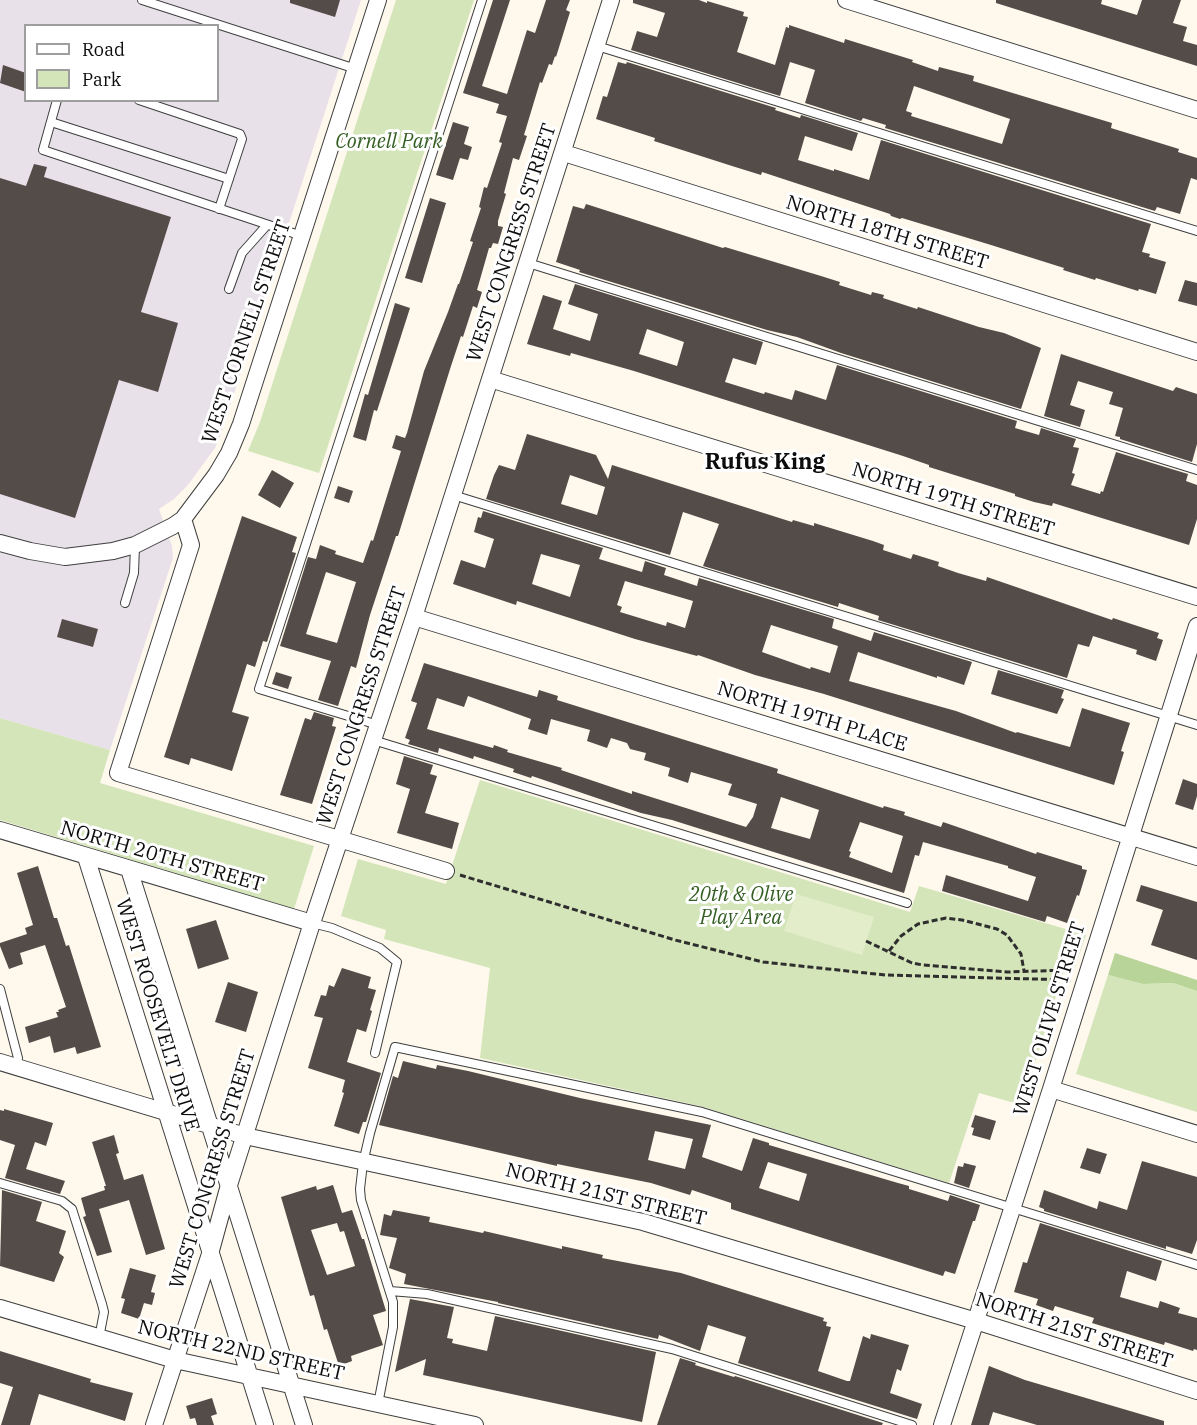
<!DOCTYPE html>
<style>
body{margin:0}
#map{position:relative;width:1197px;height:1425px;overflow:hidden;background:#fef9ec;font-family:"IBM Plex Serif",serif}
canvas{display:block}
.legend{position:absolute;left:24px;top:24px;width:195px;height:78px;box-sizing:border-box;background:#fff;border:2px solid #9e9e9e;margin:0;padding:8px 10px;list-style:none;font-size:18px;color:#0c0c0c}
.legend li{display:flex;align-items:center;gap:12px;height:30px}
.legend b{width:30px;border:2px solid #9e9e9e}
</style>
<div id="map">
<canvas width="1197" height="1425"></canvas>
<ul class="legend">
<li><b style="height:8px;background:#fff"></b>Road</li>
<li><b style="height:16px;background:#d3e5b9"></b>Park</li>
</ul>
</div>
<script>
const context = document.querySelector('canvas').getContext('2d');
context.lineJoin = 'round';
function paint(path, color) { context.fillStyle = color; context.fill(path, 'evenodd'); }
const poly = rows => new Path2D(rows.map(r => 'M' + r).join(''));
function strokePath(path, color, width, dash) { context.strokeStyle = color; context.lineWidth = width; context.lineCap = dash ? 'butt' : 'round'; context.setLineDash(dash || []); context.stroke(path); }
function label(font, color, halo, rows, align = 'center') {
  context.font = font + ' "IBM Plex Serif",serif'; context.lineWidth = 6; context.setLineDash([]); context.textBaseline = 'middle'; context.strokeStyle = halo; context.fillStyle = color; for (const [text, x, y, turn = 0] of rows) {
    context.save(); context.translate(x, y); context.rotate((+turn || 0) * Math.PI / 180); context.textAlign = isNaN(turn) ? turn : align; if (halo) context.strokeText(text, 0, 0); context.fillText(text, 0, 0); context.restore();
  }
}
paint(poly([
 [0,0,361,0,221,434,215,448,188,485,174,499,159,509,172,546,173,558,110,750,0,718],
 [26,26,218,26,218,100,26,100]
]), '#e8e1ea');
paint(poly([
 [396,0,474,0,319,473,248,451,260,422],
 [0,718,110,750,100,783,314,846,294,909,0,820],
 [480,780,910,912,919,886,1086,935,1073,973,1063,973,1022,1105,979,1093,949,1183,700,1106,480,1058,490,968,384,939,386,930,341,916,358,859,446,884],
 [1108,975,1143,984,1173,983,1197,991,1197,1112,1076,1074]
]), '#d3e5b9');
paint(poly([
 [1115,953,1197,980,1197,991,1173,983,1143,984,1108,975]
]), '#b8d499');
paint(poly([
 [796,894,874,917,862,955,784,931]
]), '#e3edca');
paint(poly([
 [290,0,340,0,335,17,290,3],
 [493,0,510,0,482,86,507,94,527,30,535,33,546,0,570,0,566,10,570,12,556,57,555,56,552,65,549,64,542,83,540,82,524,135,527,136,519,160,513,158,504,193,506,194,498,221,498,226,503,227,498,244,493,243,491,248,489,248,477,290,482,292,477,308,473,306,463,337,461,336,451,366,398,536,396,536,370,615,356,668,351,666,338,706,318,700,331,661,280,646,308,557,316,559,320,545,336,551,335,554,363,563,371,540,373,541,401,451,392,448,396,435,405,438,407,433,424,371,448,312,458,284,459,284,473,242,470,241,481,208,479,207,484,187,487,188,502,143,499,142,507,116,496,113,499,104,463,93],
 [326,572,356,582,337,643,306,634],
 [633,0,699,0,707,3,707,1,744,12,743,16,748,17,737,52,775,65,786,27,789,28,789,25,844,43,845,39,913,60,912,62,938,71,939,67,974,76,973,81,1112,123,1111,128,1179,149,1178,152,1197,158,1197,180,1191,178,1180,214,1157,207,1155,211,885,128,886,125,863,118,861,121,805,103,815,70,790,62,780,96,631,50,637,31,657,37,665,13,633,3],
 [914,86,1010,119,1002,144,911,116,912,113,906,111],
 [996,0,1102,0,1101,4,1137,15,1142,0,1181,0,1173,23,1187,27,1183,41,1197,45,1197,66,996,3],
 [618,62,626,64,627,62,776,108,775,110,800,118,801,115,858,133,852,151,805,136,798,160,834,171,834,169,869,180,881,140,1151,224,1142,252,1150,254,1149,257,1166,262,1156,294,1139,289,1138,291,1096,278,1095,280,1076,274,1063,270,1064,268,991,245,902,218,900,219,891,216,890,214,762,172,761,175,732,166,654,141,655,138,596,119,603,96,607,97],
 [3,65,26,73,26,92,0,83],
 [453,122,469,127,464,144,472,147,468,160,460,158,453,180,436,175],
 [34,164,47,167,44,177,171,217,141,312,178,323,158,392,119,380,75,518,0,494,0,178,26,186],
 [430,198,446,203,422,283,405,278],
 [586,204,723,248,725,247,821,276,840,282,839,285,871,295,872,292,884,295,883,298,917,309,918,307,979,327,1004,333,1041,348,1021,409,841,353,797,337,767,330,579,272,580,270,556,262,573,206,584,209],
 [1185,280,1197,283,1197,306,1178,301],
 [575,284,763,342,756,365,733,358,725,382,764,394,765,392,792,400,795,390,826,400,837,365,1017,421,1015,428,1039,435,1041,428,1076,439,1073,447,1079,448,1072,473,1075,474,1071,485,1100,494,1101,491,1103,492,1116,452,1188,474,1186,481,1197,485,1197,519,1189,545,1053,503,1052,506,1034,502,1015,496,1015,494,929,467,929,465,903,456,634,371,571,353,570,356,527,344,543,295,562,301,553,329,590,341,598,314,568,304],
 [647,329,684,342,677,366,639,354],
 [395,303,410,308,377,411,374,410,366,441,353,437,365,394,368,395],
 [1061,354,1173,391,1176,387,1197,394,1197,444,1192,462,1120,439,1120,437,1115,436,1123,408,1109,404,1113,392,1078,381,1070,405,1085,410,1080,427,1044,416],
 [527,434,596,455,608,479,612,465,792,522,793,520,814,526,814,523,873,541,884,545,883,550,911,559,913,554,939,562,938,566,958,573,986,581,987,577,1112,620,1113,618,1159,633,1157,638,1163,640,1156,661,1136,654,1137,650,1093,636,1089,647,1078,644,1067,678,878,620,879,616,839,603,838,607,703,566,719,524,683,512,670,555,486,499,494,475,499,465,515,470],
 [570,475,605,487,597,515,561,504],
 [272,470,294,483,280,508,258,495],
 [338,486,353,491,349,503,334,498],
 [483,511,603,548,599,559,642,572,645,561,666,568,664,575,697,586,699,578,834,619,832,628,871,641,874,632,972,662,964,685,937,676,937,678,858,652,849,681,956,711,1016,733,1017,732,1070,747,1082,708,1130,723,1121,751,1124,752,1114,785,824,694,755,675,698,655,697,656,635,639,517,601,516,605,453,584,461,560,485,568,494,539,474,532,478,517,481,518],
 [541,554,580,565,570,597,532,584],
 [625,581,693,601,685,628,667,622,666,626,656,623,620,612,622,607,617,605],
 [771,625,838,646,830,673,811,667,810,669,762,652],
 [242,516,297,537,292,552,296,553,267,642,263,641,255,667,247,664,232,712,249,717,232,771,191,758,189,765,164,757],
 [62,619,98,629,93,647,57,637],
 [424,663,537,697,539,690,558,696,557,700,778,769,777,773,883,808,884,806,905,812,904,815,941,827,943,822,1036,854,1037,852,1082,866,1082,869,1087,870,1079,896,1077,895,1067,923,1047,916,1045,922,942,891,946,875,1028,901,1036,877,1008,868,1008,866,923,842,919,856,915,855,904,893,672,820,641,813,532,776,531,778,513,772,514,769,474,756,473,759,439,748,438,753,408,744,410,740,405,738,417,703,411,701],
 [468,696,531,719,528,729,547,735,551,719,590,730,587,741,607,748,611,738,627,743,630,749,646,753,644,760,670,768,668,776,688,783,691,772,732,784,728,795,757,804,753,817,746,827,632,791,632,794,561,770,562,768,507,752,508,750,494,745,493,748,427,729,437,698,464,707],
 [781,797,819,810,810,839,771,828],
 [860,822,903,836,892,873,849,857,851,852,849,851],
 [998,670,1064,690,1061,698,1064,699,1057,714,991,694],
 [276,672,292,677,288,689,272,684],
 [314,712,334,718,332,726,336,727,312,804,280,795,305,718,311,720],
 [404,756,433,765,430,774,437,776,425,813,459,823,452,849,397,833,410,789,396,784],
 [1183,779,1197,784,1197,796,1193,810,1175,804],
 [38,866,54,918,57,918,66,946,69,945,101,1047,77,1054,75,1047,54,1053,50,1036,29,1043,25,1027,58,1017,56,1012,59,1012,58,1010,66,1007,45,945,20,953,23,964,9,969,0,946,0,943,27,934,25,928,33,925,17,873],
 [1141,885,1197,902,1197,960,1151,945,1163,910,1136,901],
 [216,920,229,959,198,969,186,929],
 [342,968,371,977,368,988,376,990,370,1010,372,1011,366,1032,357,1029,347,1062,381,1073,366,1122,363,1122,359,1134,334,1126,344,1093,342,1092,345,1080,308,1068,323,1018,314,1016,321,995,326,996,329,985,334,987],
 [228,982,258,992,246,1032,215,1022],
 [403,1061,436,1069,437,1065,468,1071,580,1098,711,1125,702,1157,742,1171,753,1138,769,1143,769,1145,898,1183,909,1186,909,1189,948,1201,950,1195,980,1205,975,1221,973,1221,955,1274,945,1271,943,1276,731,1209,731,1203,692,1190,690,1195,651,1183,557,1164,557,1166,379,1125,393,1076,398,1078],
 [655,1131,693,1139,685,1169,648,1160],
 [768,1162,807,1174,799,1201,759,1188],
 [4,1109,53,1123,46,1146,35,1142,26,1169,65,1181,60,1194,5,1178,15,1145,0,1140,0,1110,4,1111],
 [975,1115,996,1121,990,1140,972,1135,974,1128,971,1127],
 [114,1135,119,1153,116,1154,124,1180,143,1174,165,1249,146,1255,129,1200,99,1209,112,1252,97,1256,83,1217,86,1216,81,1198,105,1190,104,1186,106,1186,92,1142],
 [1087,1148,1107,1154,1100,1174,1080,1168],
 [1142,1161,1197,1177,1197,1240,1192,1254,1166,1246,1166,1249,1044,1211,1044,1209,1039,1207,1044,1190,1097,1209,1099,1201,1127,1210],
 [964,1163,976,1166,969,1188,954,1183,958,1166,963,1167],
 [333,1185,342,1213,352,1210,362,1239,364,1239,386,1311,373,1315,383,1345,351,1356,352,1361,339,1366,327,1329,324,1330,314,1295,310,1296,281,1197,316,1186,317,1190],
 [337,1223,340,1232,344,1231,355,1266,327,1275,311,1230],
 [2,1190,42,1202,36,1221,66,1231,59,1253,64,1257,54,1282,0,1266],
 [393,1210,430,1217,429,1222,483,1233,484,1231,562,1249,562,1246,603,1255,602,1258,681,1273,824,1318,823,1321,827,1322,826,1326,831,1327,818,1371,847,1381,850,1381,863,1336,870,1339,871,1334,909,1345,901,1371,897,1369,890,1393,922,1404,917,1419,738,1363,746,1337,708,1325,700,1351,659,1335,658,1339,498,1303,498,1302,404,1284,406,1274,389,1268,397,1238,380,1235,384,1214,391,1216],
 [1040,1223,1162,1261,1156,1281,1127,1271,1120,1297,1158,1308,1160,1301,1180,1308,1178,1313,1197,1318,1197,1350,1194,1349,1193,1351,1165,1342,1164,1345,1105,1327,1092,1323,1094,1318,1055,1306,1053,1311,1036,1305,1038,1299,1014,1292,1023,1262,1027,1263],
 [130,1268,156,1275,151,1292,155,1293,152,1305,144,1303,139,1319,121,1313,125,1299,121,1298],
 [410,1299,454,1307,447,1338,453,1339,452,1343,487,1351,495,1316,656,1352,642,1422,423,1375,426,1359,395,1372],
 [0,1351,91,1379,90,1382,133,1393,125,1421,39,1394,30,1425,1,1425,13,1387,0,1383],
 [680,1358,696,1363,695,1365,734,1377,735,1376,883,1423,882,1425,657,1425],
 [989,1366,1025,1380,1164,1421,1164,1425,1037,1425,993,1412,989,1425,971,1425],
 [212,1398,217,1414,211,1416,214,1425,197,1425,195,1418,190,1419,186,1406]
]), '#544c49');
const lane = poly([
 [142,0,356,69],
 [597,46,1197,231],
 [57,100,43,150,302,236],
 [139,100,240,134,242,139,219,209],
 [51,122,229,179],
 [528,263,1197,470],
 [229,289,242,253,267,225],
 [453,495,1197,725],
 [125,603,134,573,135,545],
 [378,725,259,689,482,0],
 [373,740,907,903],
 [312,923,332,928,380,948,397,962,375,1053],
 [0,989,18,1058,17,1067],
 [0,1183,62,1201,72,1209,102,1304,104,1312,99,1338],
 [390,1291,427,1294,672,1349,912,1425],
 [378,1404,393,1327,393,1302,361,1200,360,1189,363,1163,370,1133,395,1047,702,1112,1197,1265]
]);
const street = poly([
 [846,0,1197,110],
 [564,153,1197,352],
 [490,379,1197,597],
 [183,519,191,545,118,773,446,871],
 [0,543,30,551,65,557,113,551,135,545,173,526,183,519,216,475,229,453,241,424,378,0],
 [414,617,1197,857],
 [0,830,312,923],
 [86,857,265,1425],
 [129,869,304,1425],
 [0,1062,245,1136,643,1222,976,1321,1197,1391],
 [1051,1089,1197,1134],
 [0,1308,175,1360,475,1425],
 [154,1425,210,1254,229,1185,312,923,414,617,611,0],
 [942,1425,1051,1089,1197,626]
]);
strokePath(lane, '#3f3f3f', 10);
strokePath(street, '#3f3f3f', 18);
strokePath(poly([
 [460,875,675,940,763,962,885,975,1071,980],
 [866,941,912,963,923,965,1007,972,1068,970],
 [889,951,901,936,918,924,946,918,962,920,997,929,1007,935,1021,954,1024,971]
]), '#2e2e2e', 3, [6, 3]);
strokePath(lane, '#fff', 8);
strokePath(street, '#fff', 16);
label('italic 20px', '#335e22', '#fff', [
 ["Cornell Park",389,142],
 ["20th & Olive",741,895],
 ["Play Area",741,918]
]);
label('20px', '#0c0c0c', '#fff', [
 ["NORTH 18TH STREET",887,233,17],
 ["WEST CONGRESS STREET",512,243,-72],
 ["WEST CORNELL STREET",247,332,-71],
 ["NORTH 19TH STREET",953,500,17],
 ["WEST CONGRESS STREET",362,706,-72],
 ["NORTH 19TH PLACE",812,717,17],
 ["NORTH 20TH STREET",162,857,16],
 ["WEST ROOSEVELT DRIVE",157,1015,73],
 ["WEST OLIVE STREET",1050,1019,-73],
 ["WEST CONGRESS STREET",213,1169,-73],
 ["NORTH 21ST STREET",606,1195,14],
 ["NORTH 21ST STREET",1074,1331,18],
 ["NORTH 22ND STREET",241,1351,13]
]);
label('bold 22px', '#0c0c0c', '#fff', [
 ["Rufus King",765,463]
]);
</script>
